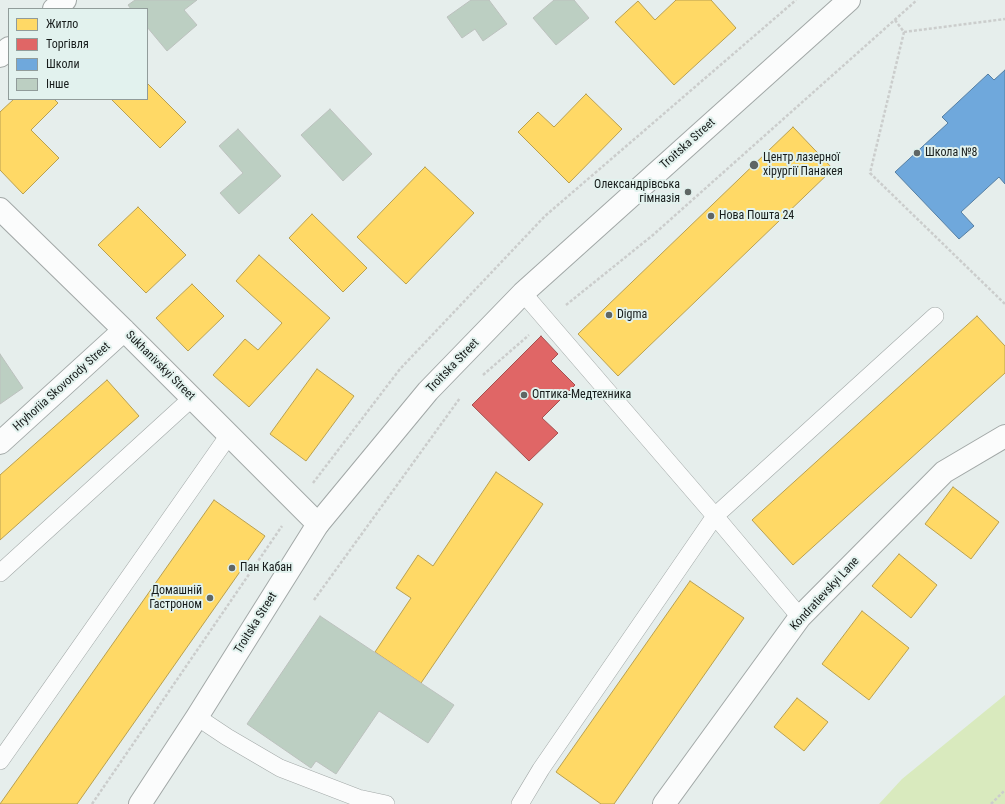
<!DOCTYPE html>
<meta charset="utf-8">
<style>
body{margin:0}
#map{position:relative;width:1005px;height:804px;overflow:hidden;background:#e6eeec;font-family:"Roboto Condensed",sans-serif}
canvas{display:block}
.legend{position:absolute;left:8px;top:8px;width:140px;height:92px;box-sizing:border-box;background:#e2f2ee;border:1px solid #919c9a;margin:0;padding:5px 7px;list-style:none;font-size:12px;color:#171c1b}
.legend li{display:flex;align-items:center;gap:8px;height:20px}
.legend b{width:20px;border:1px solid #919c9a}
</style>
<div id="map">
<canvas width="1005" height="804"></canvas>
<ul class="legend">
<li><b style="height:11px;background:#ffd966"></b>Житло</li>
<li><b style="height:11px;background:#e06666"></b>Торгівля</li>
<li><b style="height:11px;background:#6fa8dc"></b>Школи</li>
<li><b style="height:11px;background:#bccfc2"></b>Інше</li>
</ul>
</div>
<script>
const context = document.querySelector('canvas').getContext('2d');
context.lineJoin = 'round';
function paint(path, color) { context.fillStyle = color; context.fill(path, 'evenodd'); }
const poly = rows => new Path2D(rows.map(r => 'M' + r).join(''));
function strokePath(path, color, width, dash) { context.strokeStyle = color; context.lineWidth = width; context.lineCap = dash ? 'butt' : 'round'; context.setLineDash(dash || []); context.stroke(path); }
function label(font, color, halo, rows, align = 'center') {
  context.font = font + ' "Roboto Condensed",sans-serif'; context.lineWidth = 4; context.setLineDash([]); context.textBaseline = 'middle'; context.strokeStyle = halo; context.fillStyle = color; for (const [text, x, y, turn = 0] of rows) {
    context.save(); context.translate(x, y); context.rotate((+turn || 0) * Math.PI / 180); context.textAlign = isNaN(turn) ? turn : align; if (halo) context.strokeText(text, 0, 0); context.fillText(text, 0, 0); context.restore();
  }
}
paint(poly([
 [1005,695,1005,804,879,804,902,779]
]), '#d9eabe');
const homes = poly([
 [676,0,711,0,736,28,674,85,615,22,638,1,655,20,676,0],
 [147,83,186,122,160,148,111,99,147,99,147,83],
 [586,94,622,129,569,183,518,132,538,112,554,127,586,94],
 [14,99,54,99,58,103,31,130,59,158,23,194,0,170,0,112,14,99],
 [793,127,833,169,618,376,578,334,793,127],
 [425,167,474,213,406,284,357,237,425,167],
 [138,207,186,255,146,293,98,245,138,207],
 [312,214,367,268,343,292,289,238,312,214],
 [259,255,330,318,249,407,213,375,245,339,258,350,282,323,236,281,259,255],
 [192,284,224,316,188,351,156,318,192,284],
 [977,316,1005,346,1005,373,793,565,752,520,977,316],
 [317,369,354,396,306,461,270,434,317,369],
 [107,380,139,416,0,540,0,475,107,380],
 [496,472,543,504,421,683,375,652,411,598,396,588,418,555,433,566,496,472],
 [953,487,999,522,971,559,925,524,953,487],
 [214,500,265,536,77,804,0,804,214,500],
 [899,554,937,585,911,618,872,586,899,554],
 [690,581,744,618,614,804,601,804,556,772,690,581],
 [862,611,909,648,869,700,822,664,862,611],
 [797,698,828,722,804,751,774,727,797,698]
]);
paint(homes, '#ffd966');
strokePath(homes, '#b9a050', 1);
const shops = poly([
 [541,336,558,354,551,361,575,385,542,418,558,433,529,461,472,405,541,336]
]);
paint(shops, '#e06666');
strokePath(shops, '#a45050', 1);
const schools = poly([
 [1005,70,1005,184,999,177,961,212,974,226,959,239,895,172,948,123,942,117,988,74,994,80,1005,70]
]);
paint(schools, '#6fa8dc');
strokePath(schools, '#557ea2', 1);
const building = poly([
 [135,0,197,0,184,10,197,25,167,51,147,27,147,9,131,9,128,5,135,0],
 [471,0,489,0,507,24,483,41,475,29,462,38,447,17,471,0],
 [554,0,574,0,589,18,556,45,533,18,554,0],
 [330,109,372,154,343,181,301,135,330,109],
 [238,129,281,176,239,214,220,193,243,173,219,146,238,129],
 [0,354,23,388,0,404,0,354],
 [320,616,454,705,428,743,379,711,336,774,316,761,311,768,247,724,320,616]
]);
paint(building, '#bccfc2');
strokePath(building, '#bcc1be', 1);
const lane = poly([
 [523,293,715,516,800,617],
 [0,573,192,398],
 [197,717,227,737,280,768,358,798,386,804],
 [0,761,229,435],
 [520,804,541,769,715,516,935,316]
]);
const street = poly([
 [54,9,65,0],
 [0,56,9,48],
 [0,209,124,330,318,524],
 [0,443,124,330],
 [664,804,800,617,944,472,1005,436]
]);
const secondary = poly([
 [140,804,197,717,318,524,428,391,523,293,849,0]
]);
strokePath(lane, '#a2a8a7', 18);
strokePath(street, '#a2a8a7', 24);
strokePath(secondary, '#a2a8a7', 24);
strokePath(poly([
 [895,20,904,32,870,173,1005,304],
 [904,32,1005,19],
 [566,305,653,235,917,0],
 [483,375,529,335],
 [313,483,400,369,545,216,796,0],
 [314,600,460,398],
 [92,804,282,526],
 [991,804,1005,790]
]), '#cbcdcc', 2.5, [3, 2]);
strokePath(lane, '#fbfcfc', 17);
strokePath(street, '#fbfcfc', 22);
strokePath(secondary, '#fbfcfc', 22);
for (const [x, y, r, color] of [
 [917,153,4,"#5f6664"],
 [754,165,5,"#5f6664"],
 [688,192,4,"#5f6664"],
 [711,216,4,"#5f6664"],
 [609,315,4,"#5f6664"],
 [524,395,4,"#5f6664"],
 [232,568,4,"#5f6664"],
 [210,598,4,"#5f6664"]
]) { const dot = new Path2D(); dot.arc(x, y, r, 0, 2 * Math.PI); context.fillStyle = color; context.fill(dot); strokePath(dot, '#e2f2ee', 1.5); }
label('12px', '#171c1b', '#e2f2ee', [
 ["Troitska Street",688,144,-42],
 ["Sukhanivskyi Street",160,366,45],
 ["Troitska Street",453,366,-46],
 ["Hryhoriia Skovorody Street",62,387,-42],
 ["Kondratievskyi Lane",825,594,-47],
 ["Troitska Street",256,623,-58]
]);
label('12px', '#171c1b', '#e2f2ee', [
 ["Школа №8",925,153],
 ["Центр лазерної",763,158],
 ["хірургії Панакея",763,172],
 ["Олександрівська",680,185,"right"],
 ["гімназія",680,199,"right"],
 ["Нова Пошта 24",719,216],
 ["Digma",617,315],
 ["Оптика-Медтехника",532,395],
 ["Пан Кабан",240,568],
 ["Домашній",202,591,"right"],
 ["Гастроном",202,605,"right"]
], 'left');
</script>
